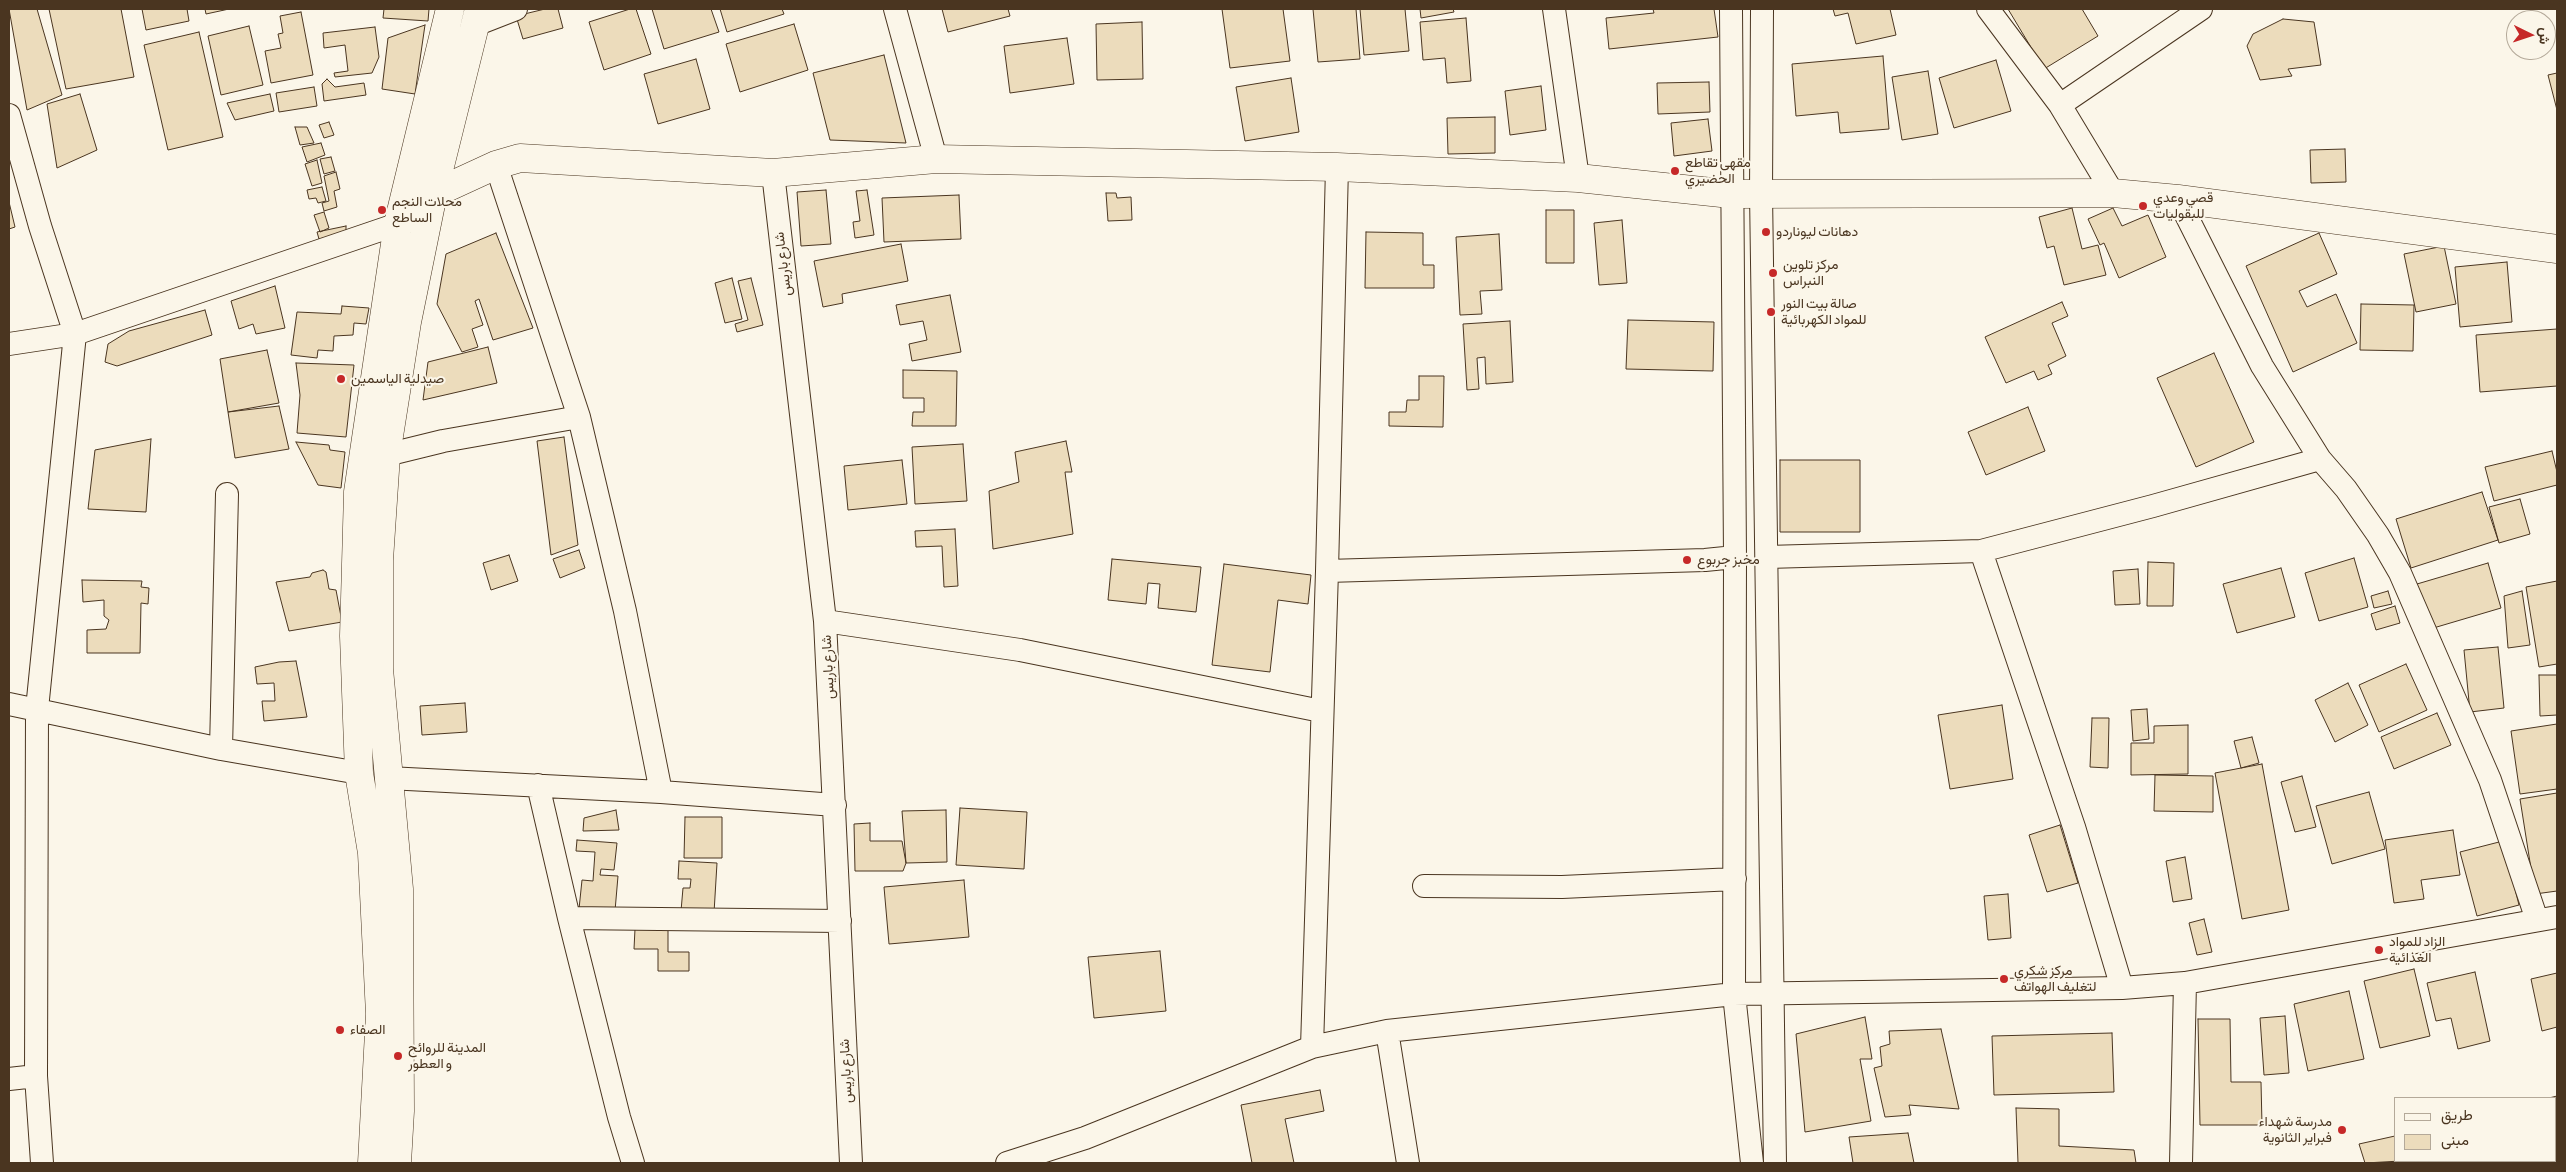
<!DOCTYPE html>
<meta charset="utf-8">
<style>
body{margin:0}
#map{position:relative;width:2566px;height:1172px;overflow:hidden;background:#fbf6e9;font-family:"Asap Condensed",Vazirmatn,sans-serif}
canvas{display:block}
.frame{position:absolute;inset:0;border:10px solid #4a3520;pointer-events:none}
.legend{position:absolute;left:2394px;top:1097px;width:162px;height:65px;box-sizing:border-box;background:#fbf6e9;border:1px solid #b4a999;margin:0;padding:6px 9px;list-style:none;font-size:15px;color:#4a3520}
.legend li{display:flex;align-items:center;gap:10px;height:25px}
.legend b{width:25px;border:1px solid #b4a999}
.north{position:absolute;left:2506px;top:10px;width:50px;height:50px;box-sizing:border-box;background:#fbf6e9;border:1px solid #b4a999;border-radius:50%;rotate:94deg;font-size:14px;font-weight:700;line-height:20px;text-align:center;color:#4a3520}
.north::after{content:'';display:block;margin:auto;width:18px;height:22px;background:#c62828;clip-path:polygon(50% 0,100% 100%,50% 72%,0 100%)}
</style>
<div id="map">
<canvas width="2566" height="1172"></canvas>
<div class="frame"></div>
<ul class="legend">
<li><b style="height:6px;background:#fbf6e9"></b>طريق</li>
<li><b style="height:14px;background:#ecdcbc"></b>مبنى</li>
</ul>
<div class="north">ش</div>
</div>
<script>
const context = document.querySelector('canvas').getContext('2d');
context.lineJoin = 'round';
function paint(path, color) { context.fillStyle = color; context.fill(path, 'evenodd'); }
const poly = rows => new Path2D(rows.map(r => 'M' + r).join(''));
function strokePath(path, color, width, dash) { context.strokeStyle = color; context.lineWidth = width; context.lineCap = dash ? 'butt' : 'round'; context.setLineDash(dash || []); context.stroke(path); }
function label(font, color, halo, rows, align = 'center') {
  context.font = font + ' "Asap Condensed",Vazirmatn,sans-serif'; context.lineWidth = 4; context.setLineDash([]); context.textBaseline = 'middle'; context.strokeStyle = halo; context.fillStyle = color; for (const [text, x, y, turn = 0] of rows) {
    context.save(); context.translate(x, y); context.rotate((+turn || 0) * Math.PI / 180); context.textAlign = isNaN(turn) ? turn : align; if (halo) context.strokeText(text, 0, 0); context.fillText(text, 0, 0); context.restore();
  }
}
const building = poly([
 [9,9,37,9,62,95,27,110,9,9],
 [49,9,121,9,134,77,66,89,49,9],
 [142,9,187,9,189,21,146,30,142,9],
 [205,9,229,9,206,14,205,9],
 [384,9,429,9,428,21,383,18,384,9],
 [545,9,558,9,563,28,523,39,516,16,545,9],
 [630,9,636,9,651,54,604,70,589,22,630,9],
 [652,9,711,9,719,32,664,49,652,9],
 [720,9,782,9,784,14,727,32,720,9],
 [942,9,1008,9,1010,16,948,32,942,9],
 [1222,9,1283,9,1290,61,1230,68,1222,9],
 [1313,9,1356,9,1360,59,1318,62,1313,9],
 [1360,9,1405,9,1409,51,1364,55,1360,9],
 [1420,9,1453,9,1454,12,1421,18,1420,9],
 [1653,9,1714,9,1718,37,1609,49,1606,18,1654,13,1653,9],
 [1833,9,1890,9,1896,35,1856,44,1848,13,1835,16,1833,9],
 [2008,9,2082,9,2098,36,2044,69,2008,9],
 [301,12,313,75,271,83,265,51,281,48,278,34,283,33,280,16,301,12],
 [1466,18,1471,81,1447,83,1445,58,1423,60,1420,22,1466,18],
 [2283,19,2314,22,2321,65,2288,69,2292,76,2260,80,2247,46,2253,34,2283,19],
 [1142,22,1143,79,1097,80,1096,24,1142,22],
 [794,24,808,70,740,92,726,44,794,24],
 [425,25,415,94,382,89,388,38,425,25],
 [249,26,263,85,221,95,208,36,249,26],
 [375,27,379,57,372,73,335,77,334,73,348,71,345,45,324,48,323,33,375,27],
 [199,32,223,137,168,150,144,45,199,32],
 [1067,38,1074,84,1010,93,1004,46,1067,38],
 [884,55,906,143,830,140,813,73,884,55],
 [1883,56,1889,129,1840,133,1838,112,1796,116,1792,64,1883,56],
 [696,59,710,109,658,124,644,74,696,59],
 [1996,60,2011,111,1954,128,1939,78,1996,60],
 [1928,71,1938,134,1902,140,1892,77,1928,71],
 [2557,73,2557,110,2548,75,2557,73],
 [1291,78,1299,132,1245,141,1236,87,1291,78],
 [327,79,335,87,364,83,366,95,324,101,322,84,327,79],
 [1709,82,1710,112,1658,114,1657,83,1709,82],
 [1541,86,1546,130,1510,135,1505,91,1541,86],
 [314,87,317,106,279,112,276,93,314,87],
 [80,94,97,150,57,168,47,104,80,94],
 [270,94,274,111,235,120,227,103,270,94],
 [1495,117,1495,153,1448,154,1447,118,1495,117],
 [1708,119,1712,151,1674,156,1671,123,1708,119],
 [329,122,334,135,324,138,319,125,329,122],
 [295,127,307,127,314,143,300,145,295,127],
 [321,143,325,155,307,162,302,147,321,143],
 [2345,149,2346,182,2311,183,2310,150,2345,149],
 [331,157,335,171,324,174,320,159,331,157],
 [317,160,322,183,312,186,305,164,317,160],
 [336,172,340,189,334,191,337,207,324,211,322,203,329,201,324,176,336,172],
 [322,187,326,201,318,203,316,198,309,199,307,190,322,187],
 [826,190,831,244,801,246,797,192,826,190],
 [867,190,874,235,855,238,853,222,860,221,856,191,867,190],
 [1106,193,1116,193,1117,198,1131,197,1132,220,1108,221,1106,193],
 [959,195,961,239,884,242,882,198,959,195],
 [9,202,15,227,9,229,9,202],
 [2072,208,2082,249,2098,245,2106,275,2064,285,2054,246,2047,248,2039,217,2072,208],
 [2113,208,2122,226,2148,215,2166,257,2119,278,2104,243,2100,245,2088,219,2113,208],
 [1546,210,1574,210,1574,263,1546,263,1546,210],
 [324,212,329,228,320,232,314,215,324,212],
 [1622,220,1627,283,1599,285,1594,223,1622,220],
 [346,226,346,233,319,239,317,232,346,226],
 [1366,232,1423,233,1423,265,1434,265,1434,288,1365,288,1366,232],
 [496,233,533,328,493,340,479,299,475,301,483,325,472,329,478,347,462,352,437,304,446,254,496,233],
 [2319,233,2337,274,2299,291,2307,307,2336,294,2357,343,2293,372,2246,266,2319,233],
 [1499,234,1502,290,1480,291,1482,314,1460,315,1456,237,1499,234],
 [901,244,908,281,842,294,843,303,823,307,814,261,901,244],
 [2444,246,2456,304,2416,312,2404,254,2444,246],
 [2507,262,2512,322,2460,327,2455,267,2507,262],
 [732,278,742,319,725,323,715,283,732,278],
 [751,278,763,325,737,332,735,324,748,320,738,281,751,278],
 [275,286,285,328,256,334,253,324,239,329,231,301,275,286],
 [950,295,961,352,912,361,909,344,927,340,923,321,900,325,896,305,950,295],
 [2062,302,2068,316,2052,323,2066,356,2048,365,2052,374,2038,380,2034,371,2006,383,1985,337,2062,302],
 [2361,304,2414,305,2413,351,2360,350,2361,304],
 [342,306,369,308,366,324,354,323,353,335,334,336,333,351,318,350,317,358,291,355,297,312,341,314,342,306],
 [205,310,212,335,117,366,105,362,108,344,129,331,205,310],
 [1628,320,1714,322,1713,371,1626,369,1628,320],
 [1510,321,1513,382,1486,384,1485,357,1477,358,1479,389,1467,390,1463,324,1510,321],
 [2557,329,2557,386,2480,392,2476,335,2557,329],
 [488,347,497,383,423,400,428,362,488,347],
 [267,350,279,403,228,412,220,359,267,350],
 [2214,353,2254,442,2196,467,2157,378,2214,353],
 [296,363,354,365,346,437,297,433,300,395,296,363],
 [903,370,957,371,956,426,912,426,913,412,924,412,924,398,903,398,903,370],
 [1419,376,1444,376,1443,427,1389,426,1389,412,1406,412,1407,400,1419,400,1419,376],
 [279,406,289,449,235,458,228,412,279,406],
 [2028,407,2045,451,1986,475,1968,432,2028,407],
 [564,437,578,545,551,555,537,441,564,437],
 [151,439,146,512,88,509,95,450,151,439],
 [1066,441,1072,472,1065,472,1073,534,993,549,989,491,1019,482,1015,452,1066,441],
 [296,442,329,445,330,450,345,452,341,488,318,485,296,442],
 [963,444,967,501,915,504,912,447,963,444],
 [2552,451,2557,472,2557,485,2494,501,2485,467,2552,451],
 [902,460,907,504,848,510,844,466,902,460],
 [1780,460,1860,460,1860,532,1780,532,1780,460],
 [2482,492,2498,540,2411,568,2396,519,2482,492],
 [2520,499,2530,534,2499,543,2489,507,2520,499],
 [955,529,958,586,944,587,942,546,916,547,915,531,955,529],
 [579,550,585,568,560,578,553,559,579,550],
 [509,555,518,581,491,590,483,563,509,555],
 [2354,558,2368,607,2319,621,2305,573,2354,558],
 [1112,559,1201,567,1196,612,1158,608,1160,584,1148,583,1146,604,1108,600,1112,559],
 [2148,562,2174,563,2173,606,2147,606,2148,562],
 [2488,563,2501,608,2430,629,2417,584,2488,563],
 [1224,564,1311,575,1308,604,1278,600,1270,672,1212,665,1224,564],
 [2281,568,2295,617,2237,633,2223,584,2281,568],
 [2138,569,2140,604,2115,605,2113,571,2138,569],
 [323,570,326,572,329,589,336,590,342,622,289,631,276,582,310,577,312,573,323,570],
 [82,580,142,581,141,587,149,588,148,604,141,603,140,653,87,653,87,630,106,629,109,620,104,616,104,600,83,602,82,580],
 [2557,581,2557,664,2539,667,2526,587,2557,581],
 [2388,591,2392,604,2374,608,2371,596,2388,591],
 [2522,591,2530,645,2508,648,2504,596,2522,591],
 [2395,606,2400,623,2376,630,2371,614,2395,606],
 [2498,647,2504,708,2470,712,2464,650,2498,647],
 [296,661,307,717,264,721,262,701,275,701,274,683,257,684,255,667,279,662,296,661],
 [2406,664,2427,710,2379,732,2359,685,2406,664],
 [2539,675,2557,675,2557,715,2540,716,2539,675],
 [2348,683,2368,725,2335,742,2315,700,2348,683],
 [465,703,467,732,422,735,420,706,465,703],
 [2002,705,2013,779,1950,789,1938,715,2002,705],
 [2147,709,2149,739,2133,741,2131,710,2147,709],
 [2437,713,2451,745,2394,769,2381,737,2437,713],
 [2092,718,2109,718,2108,768,2090,767,2092,718],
 [2557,724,2557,789,2520,794,2511,731,2557,724],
 [2188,725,2188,774,2131,775,2131,743,2154,743,2154,726,2188,725],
 [2252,737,2259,763,2241,768,2234,741,2252,737],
 [2262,764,2289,910,2242,919,2215,773,2262,764],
 [2155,775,2213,776,2213,812,2154,811,2155,775],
 [2302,776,2316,827,2295,832,2281,782,2302,776],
 [2369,792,2385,849,2332,864,2316,806,2369,792],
 [2557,793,2557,891,2535,894,2520,799,2557,793],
 [960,808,1027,812,1024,869,956,865,960,808],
 [616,810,619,830,583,831,584,818,616,810],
 [946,810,947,862,906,863,902,811,946,810],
 [685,817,722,817,722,858,684,858,685,817],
 [870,823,870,841,902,841,906,863,903,871,855,871,854,824,870,823],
 [2060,825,2078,883,2047,892,2029,835,2060,825],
 [2453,830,2460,875,2421,880,2424,899,2394,903,2385,840,2453,830],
 [577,840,617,843,614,870,601,869,600,875,618,876,615,911,579,909,582,880,593,881,595,852,576,851,577,840],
 [2503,841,2519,905,2477,916,2460,852,2503,841],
 [2185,857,2192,899,2173,902,2166,861,2185,857],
 [679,861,717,863,714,913,681,911,683,888,690,888,691,879,678,879,679,861],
 [964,880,969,937,889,944,884,887,964,880],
 [2008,894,2011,938,1988,940,1984,896,2008,894],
 [2204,919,2212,952,2197,955,2189,923,2204,919],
 [635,929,668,929,668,952,689,952,689,971,658,971,658,949,634,949,635,929],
 [1160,951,1166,1011,1094,1018,1088,957,1160,951],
 [2414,969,2430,1036,2380,1048,2364,981,2414,969],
 [2475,972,2490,1041,2458,1049,2451,1018,2436,1021,2427,983,2475,972],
 [2557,973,2557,1027,2542,1031,2531,979,2557,973],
 [2349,991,2364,1059,2308,1071,2294,1004,2349,991],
 [2285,1016,2289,1073,2264,1075,2260,1018,2285,1016],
 [1865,1017,1872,1059,1860,1059,1871,1121,1805,1132,1796,1034,1865,1017],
 [2198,1019,2230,1019,2231,1082,2261,1082,2262,1125,2200,1125,2198,1019],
 [1941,1029,1959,1109,1909,1105,1911,1115,1885,1117,1874,1068,1882,1066,1880,1047,1890,1044,1889,1031,1941,1029],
 [2112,1033,2114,1092,1994,1095,1992,1036,2112,1033],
 [1320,1090,1324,1111,1285,1119,1294,1163,1252,1163,1241,1105,1320,1090],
 [2557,1096,2557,1121,2555,1121,2555,1098,2549,1098,2557,1096],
 [2016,1108,2059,1109,2059,1146,2134,1150,2136,1163,2018,1163,2016,1108],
 [1908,1133,1914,1163,1853,1163,1849,1137,1908,1133],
 [2395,1136,2395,1161,2401,1161,2365,1163,2359,1144,2395,1136],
 [2557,1139,2557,1163,2427,1163,2426,1161,2555,1161,2555,1140,2557,1139]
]);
paint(building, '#ecdcbc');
strokePath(building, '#4a3520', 1);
const minor = poly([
 [895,9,936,159],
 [1554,9,1578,178],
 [1731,9,1735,557,1734,994,1752,1163],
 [1762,9,1761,193,1775,1163],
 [1988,9,2060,105,2113,193],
 [475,25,516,9],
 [2060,105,2201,9],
 [9,115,40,226,75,334,37,709,36,1076,42,1163],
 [496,165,579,417,625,611,661,792],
 [773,173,825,621,851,1163],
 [2178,199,2262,366,2320,459,2346,489,2378,535,2400,573,2490,780,2537,920],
 [9,344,75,334,398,224],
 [386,455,443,441,579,417],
 [1981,551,2074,827,2122,988],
 [1767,557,1981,551,2153,506,2320,459],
 [1327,571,1705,560,1735,557],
 [825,621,1020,650,1321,711],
 [9,704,221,749,359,773],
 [221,749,227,494],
 [388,778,661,792,835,805],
 [538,785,569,918,619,1117,633,1163],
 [1424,886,1562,887,1735,879],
 [569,918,840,921],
 [1387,1031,1408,1163],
 [1312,1047,1327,571,1337,167],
 [9,1079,36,1076],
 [1007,1163,1085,1138,1312,1047,1387,1031,1734,994,2122,988,2185,983,2557,917],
 [2181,1163,2185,983]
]);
const tertiary = poly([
 [398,224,433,194,496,165,520,158,773,173,936,159,1337,167,1578,178,1731,194,2113,193,2178,199,2557,249],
 [372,1163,380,1014,372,853,359,773,354,636,358,492,398,224,450,9],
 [397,1163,400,1111,399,889,379,669,379,560,386,455,407,322,433,194,479,9]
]);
strokePath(minor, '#4a3520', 24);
strokePath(tertiary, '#4a3520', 29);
strokePath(minor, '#fbf6e9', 22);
strokePath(tertiary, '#fbf6e9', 28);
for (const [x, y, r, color] of [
 [1675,171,5,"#c62828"],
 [2143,206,5,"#c62828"],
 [382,210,5,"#c62828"],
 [1766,232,5,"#c62828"],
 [1773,273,5,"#c62828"],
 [1771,312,5,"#c62828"],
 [341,379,5,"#c62828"],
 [1687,560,5,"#c62828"],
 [2379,950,5,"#c62828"],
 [2004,979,5,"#c62828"],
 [340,1030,5,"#c62828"],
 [398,1056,5,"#c62828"],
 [2342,1130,5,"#c62828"]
]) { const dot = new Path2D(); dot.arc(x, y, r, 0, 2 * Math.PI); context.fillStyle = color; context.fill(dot); strokePath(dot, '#fbf6e9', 2); }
label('14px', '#4a3520', '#fbf6e9', [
 ["مقهى تقاطع",1685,163],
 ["الحضيري",1685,179],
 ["قصي وعدي",2153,198],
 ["للبقوليات",2153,214],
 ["محلات النجم",392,202],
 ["الساطع",392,218],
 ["دهانات ليوناردو",1776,232],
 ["مركز تلوين",1783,265],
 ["النبراس",1783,281],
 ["صالة بيت النور",1781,304],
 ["للمواد الكهربائية",1781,320],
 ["صيدلية الياسمين",351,379],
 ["مخبز جربوع",1697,560],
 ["الزاد للمواد",2389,942],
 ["الغذائية",2389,958],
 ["مركز شكري",2014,971],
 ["لتغليف الهواتف",2014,987],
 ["الصفاء",350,1030],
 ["المدينة للروائح",408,1048],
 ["و العطور",408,1064],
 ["مدرسة شهداء",2332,1122,"right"],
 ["فبراير الثانوية",2332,1138,"right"]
], 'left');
label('14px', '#4a3520', '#fbf6e9', [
 ["شارع باريس",783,264,-97],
 ["شارع باريس",828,667,-93],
 ["شارع باريس",846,1071,-93]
]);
</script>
